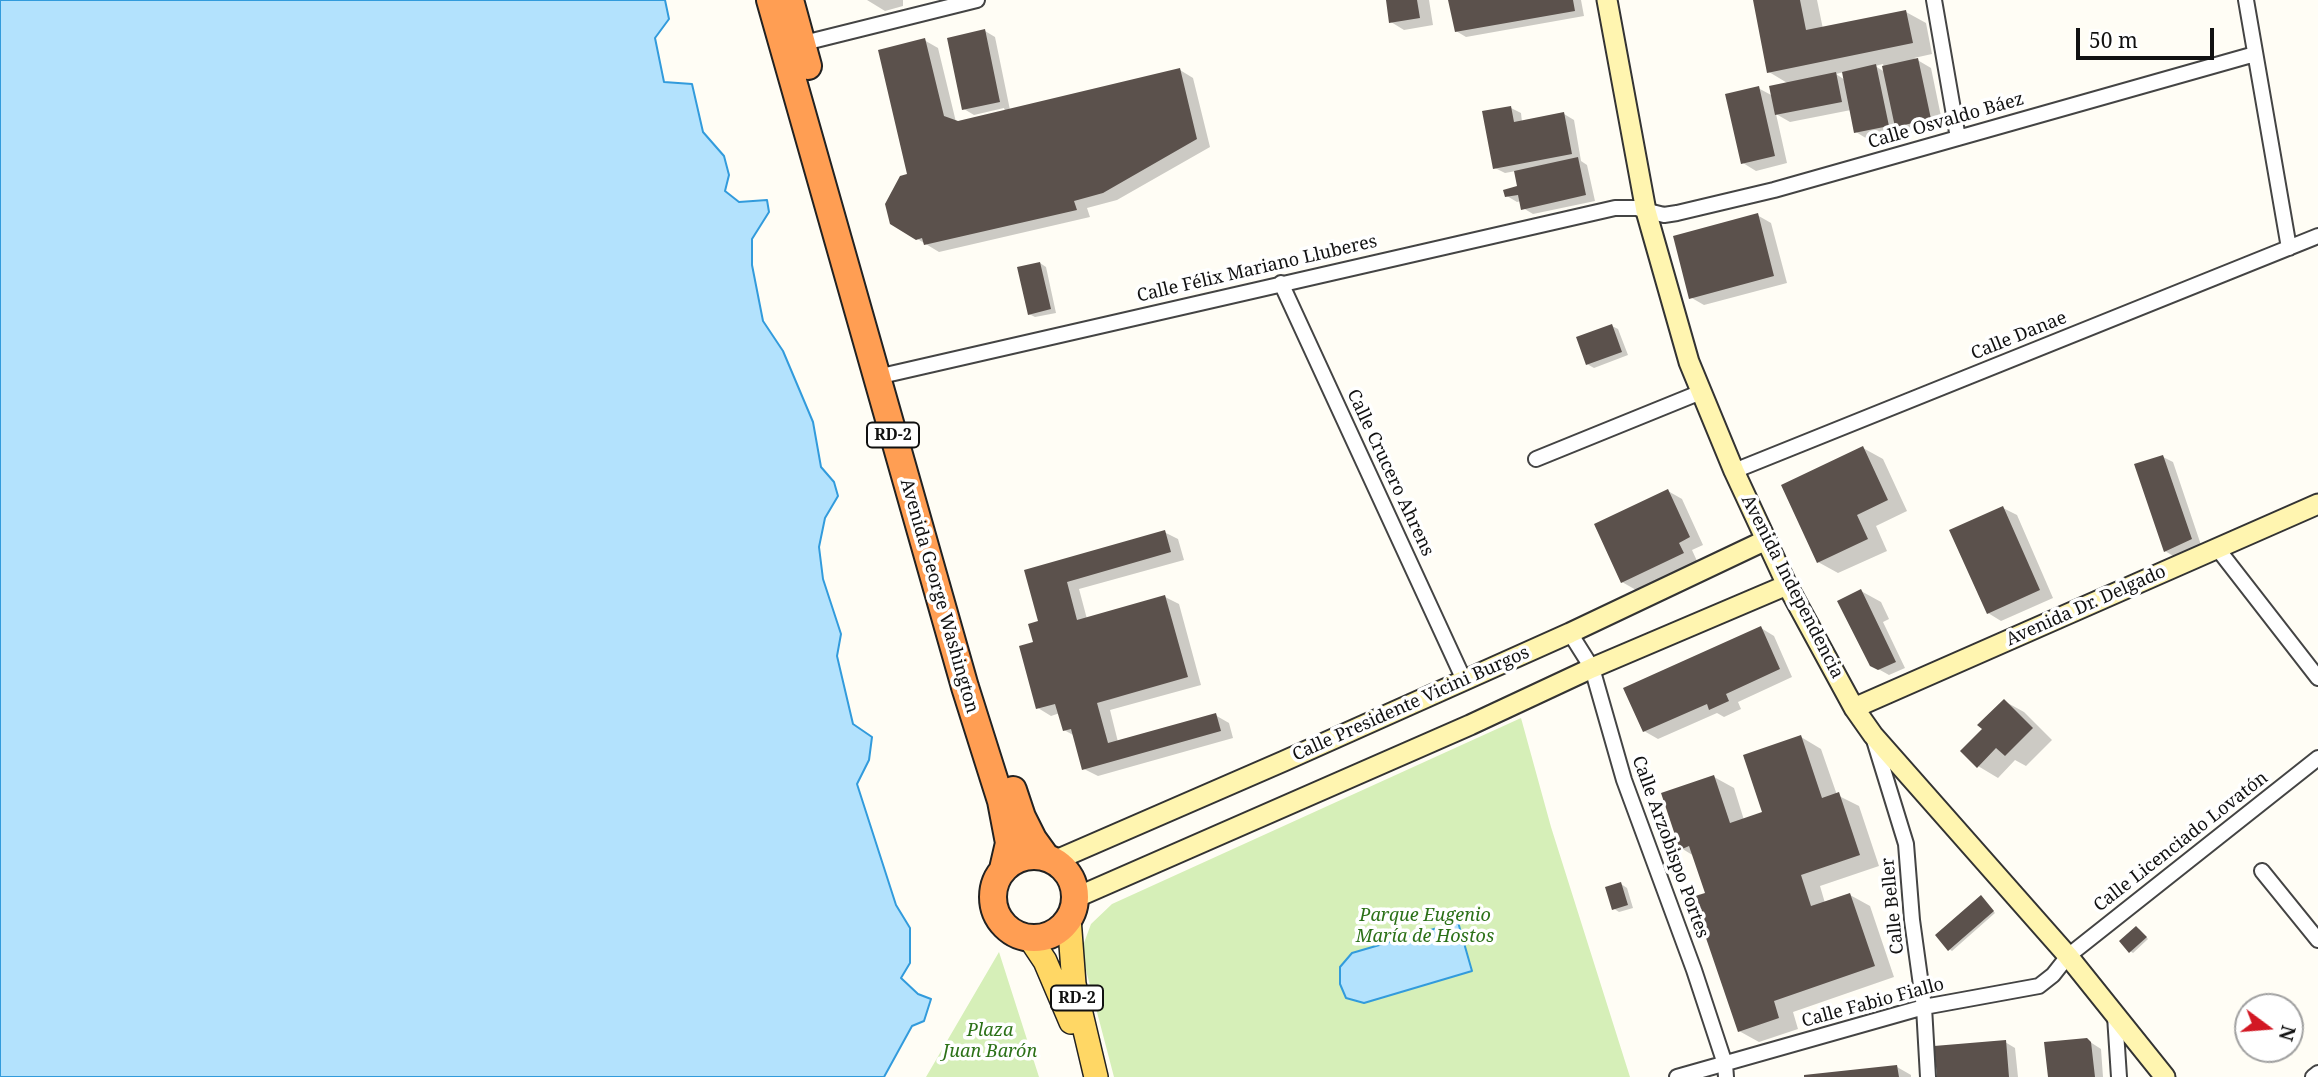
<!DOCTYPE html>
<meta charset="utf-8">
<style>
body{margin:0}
#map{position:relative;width:2318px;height:1077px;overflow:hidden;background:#fffdf5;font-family:"Noto Serif",serif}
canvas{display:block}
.north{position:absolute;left:2234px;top:993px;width:70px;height:70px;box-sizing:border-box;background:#fff;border:2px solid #a0a0a0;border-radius:50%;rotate:106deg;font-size:19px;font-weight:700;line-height:28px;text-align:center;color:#111}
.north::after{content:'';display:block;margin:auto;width:24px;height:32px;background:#d21824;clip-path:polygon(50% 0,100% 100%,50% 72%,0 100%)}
.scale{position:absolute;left:2076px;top:28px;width:138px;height:32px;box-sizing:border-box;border:4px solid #111;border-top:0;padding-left:9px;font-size:21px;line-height:24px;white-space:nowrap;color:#111;-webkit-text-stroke:5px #fff;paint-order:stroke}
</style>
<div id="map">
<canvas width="2318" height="1077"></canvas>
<div class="north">N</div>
<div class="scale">50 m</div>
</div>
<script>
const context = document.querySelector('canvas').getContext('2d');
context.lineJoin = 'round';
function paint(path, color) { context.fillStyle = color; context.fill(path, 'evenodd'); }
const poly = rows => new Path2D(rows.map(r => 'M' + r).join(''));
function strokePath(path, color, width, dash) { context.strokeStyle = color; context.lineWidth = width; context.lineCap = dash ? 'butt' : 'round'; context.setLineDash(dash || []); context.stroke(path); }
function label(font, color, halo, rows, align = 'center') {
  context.font = font + ' "Noto Serif",serif'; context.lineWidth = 7; context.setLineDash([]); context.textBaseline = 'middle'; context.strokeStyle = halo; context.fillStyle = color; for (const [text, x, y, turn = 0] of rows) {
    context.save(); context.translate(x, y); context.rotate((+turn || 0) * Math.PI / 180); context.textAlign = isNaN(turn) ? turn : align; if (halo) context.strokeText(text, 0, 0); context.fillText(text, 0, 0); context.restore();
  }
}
paint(poly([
 [1521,718,1551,827,1630,1077,1114,1077,1081,951,1091,924,1112,904],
 [999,952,1039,1077,926,1077]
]), '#d6efb8');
const water = poly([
 [0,0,665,0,669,19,655,38,664,82,692,84,703,132,724,156,729,175,725,191,739,202,767,200,769,212,752,239,752,265,763,321,783,351,813,422,821,467,834,482,838,496,825,518,819,547,823,579,841,634,837,656,853,724,872,737,869,760,857,784,896,905,910,928,910,963,901,978,918,994,931,999,924,1021,912,1026,884,1077,0,1077,0,0],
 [1458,922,1472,971,1364,1003,1346,998,1340,984,1340,967,1352,953,1458,922]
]);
paint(water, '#b3e2fd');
strokePath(water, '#329bdc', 2);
paint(poly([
 [867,0,903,0,903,6,885,11],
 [1387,0,1429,0,1433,25,1404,30,1391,22],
 [1450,0,1581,0,1584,16,1466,37,1456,31],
 [1755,0,1817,0,1823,29,1906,12,1926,23,1932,54,1914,58,1931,68,1943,126,1910,133,1901,128,1902,133,1869,140,1856,132,1851,110,1790,122,1776,114,1787,163,1756,171,1743,163,1758,88,1773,96,1789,84,1769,72],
 [1883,64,1885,72,1875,66],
 [1844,72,1845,80,1836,74],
 [985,31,995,37,1010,110,1180,70,1193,78,1210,147,1117,200,1087,208,1090,217,939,252,891,223,909,175,924,40,938,48,956,122,1005,111,1004,108,974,115,964,109],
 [1511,108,1521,113,1522,122,1564,114,1574,120,1581,161,1587,165,1595,201,1533,214,1523,208,1521,201,1517,202,1507,196,1519,188,1516,171,1505,173,1495,168],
 [1757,215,1771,223,1787,283,1704,305,1690,297],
 [1040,263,1046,267,1056,313,1035,317,1029,314],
 [1612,326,1618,329,1628,355,1594,368,1587,364],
 [1863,448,1883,459,1907,511,1876,526,1887,551,1838,573,1818,562],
 [2163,457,2173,462,2201,545,2175,557,2165,551],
 [1668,491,1682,499,1703,545,1692,550,1697,561,1636,590,1622,582],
 [2003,508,2017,515,2053,598,2001,621,1988,613],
 [1164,532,1178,539,1184,560,1079,589,1087,619,1165,597,1179,604,1201,685,1110,710,1118,742,1215,715,1229,723,1233,738,1098,776,1084,769,1075,736,1064,730,1060,713,1051,716,1038,708,1035,643,1040,622,1026,571],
 [1861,591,1881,602,1889,619,1883,622,1905,668,1889,675,1871,665],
 [1761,628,1774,636,1792,677,1738,702,1741,709,1724,717,1717,713,1658,739,1644,731],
 [2004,701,2024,712,2052,740,2026,766,2015,760,1998,778,1978,766,1984,729],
 [1801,737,1821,749,1837,795,1859,806,1879,866,1820,886,1825,903,1850,895,1870,906,1894,977,1793,1012,1798,1029,1759,1042,1739,1031,1707,894,1694,856,1681,848,1714,777,1734,788,1744,820,1764,813],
 [1621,884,1627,888,1633,908,1619,912,1613,908],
 [1983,899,1995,913,1952,951,1949,949],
 [2139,929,2148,939,2133,953,2130,951],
 [2087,1040,2101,1049,2103,1077,2050,1077],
 [2005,1042,2015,1048,2018,1077,1939,1077],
 [1897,1067,1911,1075,1911,1077,1804,1077]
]), '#0003');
paint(poly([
 [1386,0,1417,0,1420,18,1389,23],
 [1448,0,1573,0,1575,11,1455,32],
 [1753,0,1800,0,1806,30,1906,10,1913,43,1767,73],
 [985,29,1000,102,962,110,947,38],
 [925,38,944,116,958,121,1180,68,1197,139,1103,193,1074,201,1077,210,924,245,922,238,916,240,890,224,885,204,900,176,907,174,878,50],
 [1918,58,1931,119,1895,127,1882,66],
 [1876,64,1889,126,1854,133,1842,72],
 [1836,72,1842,102,1775,115,1769,86],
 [1759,86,1775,156,1741,164,1725,94],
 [1511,106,1514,122,1564,112,1572,154,1493,169,1482,111],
 [1578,157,1586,195,1521,210,1518,195,1505,197,1503,190,1517,186,1514,171],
 [1758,213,1774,276,1689,299,1673,236],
 [1040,262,1051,309,1028,315,1017,267],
 [1612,324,1622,352,1586,365,1576,337],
 [1863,446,1888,500,1857,515,1868,539,1817,563,1781,485],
 [2163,455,2192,539,2164,552,2134,464],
 [1668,489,1690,537,1679,543,1684,553,1621,583,1594,524],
 [2003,506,2040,590,1987,614,1949,530],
 [1165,530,1171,552,1067,582,1077,620,1165,595,1188,677,1097,703,1108,743,1216,713,1221,731,1082,770,1071,729,1063,731,1055,704,1036,709,1019,646,1033,642,1028,624,1038,621,1024,570],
 [1861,589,1896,662,1878,670,1870,666,1837,601],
 [1761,626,1780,669,1726,694,1729,701,1709,710,1707,704,1643,732,1623,688],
 [2004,699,2033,728,2005,756,1996,748,1977,768,1960,751,1982,729,1977,725],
 [1801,735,1822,798,1839,792,1860,855,1801,875,1811,906,1850,893,1875,966,1774,1001,1779,1018,1738,1032,1692,897,1705,893,1689,846,1680,850,1661,793,1714,775,1730,823,1762,812,1743,755],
 [1621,882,1628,905,1612,910,1605,887],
 [1981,895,1994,911,1948,951,1935,935],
 [2136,926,2147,937,2129,953,2119,941],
 [2087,1038,2091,1042,2095,1077,2048,1077,2044,1042],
 [2006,1040,2009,1077,1937,1077,1934,1046],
 [1897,1065,1899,1077,1804,1077,1804,1075]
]), '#5b514c');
const street = poly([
 [1934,0,1958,138],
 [2246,0,2289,248],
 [796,45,977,0],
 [1281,283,1464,680],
 [877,377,1615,208,1636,208,1664,215,1677,213,1774,190,2255,54],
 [1536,459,1701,392],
 [1734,471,2318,236],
 [2217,548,2318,678],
 [1570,633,1592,668,1624,780,1694,970,1725,1064,1726,1077],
 [1874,740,1906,844,1912,920,1924,1007,1928,1077],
 [2262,871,2318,940],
 [2115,1016,2119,1077],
 [1677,1077,1924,1007,2039,986,2053,975,2068,956,2318,758],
 [2313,1077,2318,1073]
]);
const secondary = poly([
 [1607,0,1646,211,1689,362,1734,471,1787,585,1854,708,1873,735,2068,956,2165,1077],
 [1854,708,2318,504],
 [1054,861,1284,761,1570,633,1766,540],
 [1075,898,1470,725,1592,668,1787,585]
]);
const primary = poly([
 [1069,918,1074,984,1096,1077],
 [1029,937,1045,961,1071,1022]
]);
const highway = poly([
 [770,0,965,687,1001,801,1009,843,1003,869],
 [790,0,808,66],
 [1013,790,1022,817,1033,839,1046,857],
 '993 897a41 41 0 1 1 82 0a41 41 0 1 1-82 0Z'
]);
strokePath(street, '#444', 18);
strokePath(secondary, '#333', 23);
strokePath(primary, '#222', 26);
strokePath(highway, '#222', 30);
strokePath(street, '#fff', 14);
strokePath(secondary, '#fff5b0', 19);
strokePath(primary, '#ffd765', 23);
strokePath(highway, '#ff9e53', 26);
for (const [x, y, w] of [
 [893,435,52],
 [1077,998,52]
]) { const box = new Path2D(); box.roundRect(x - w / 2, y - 12.5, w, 25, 5); context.fillStyle = '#fff'; context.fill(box); strokePath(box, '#111', 2); }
label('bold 16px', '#111', null, [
 ["RD-2",893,435],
 ["RD-2",1077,998]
]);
label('18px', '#111', '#fff', [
 ["Calle Osvaldo Báez",1946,121,-16],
 ["Calle Félix Mariano Lluberes",1257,269,-13],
 ["Calle Danae",2019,336,-22],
 ["Calle Crucero Ahrens",1390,473,65],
 ["Avenida Independencia",1792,587,63],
 ["Avenida George Washington",939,596,74],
 ["Avenida Dr. Delgado",2086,606,-24],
 ["Calle Presidente Vicini Burgos",1411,704,-24],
 ["Calle Licenciado Lovatón",2181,842,-38],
 ["Calle Arzobispo Portes",1670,847,70],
 ["Calle Beller",1893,906,-96],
 ["Calle Fabio Fiallo",1873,1003,-15]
]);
label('italic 18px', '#2c7118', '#fff', [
 ["Parque Eugenio",1425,916],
 ["María de Hostos",1425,937],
 ["Plaza",990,1031],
 ["Juan Barón",990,1052]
]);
</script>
